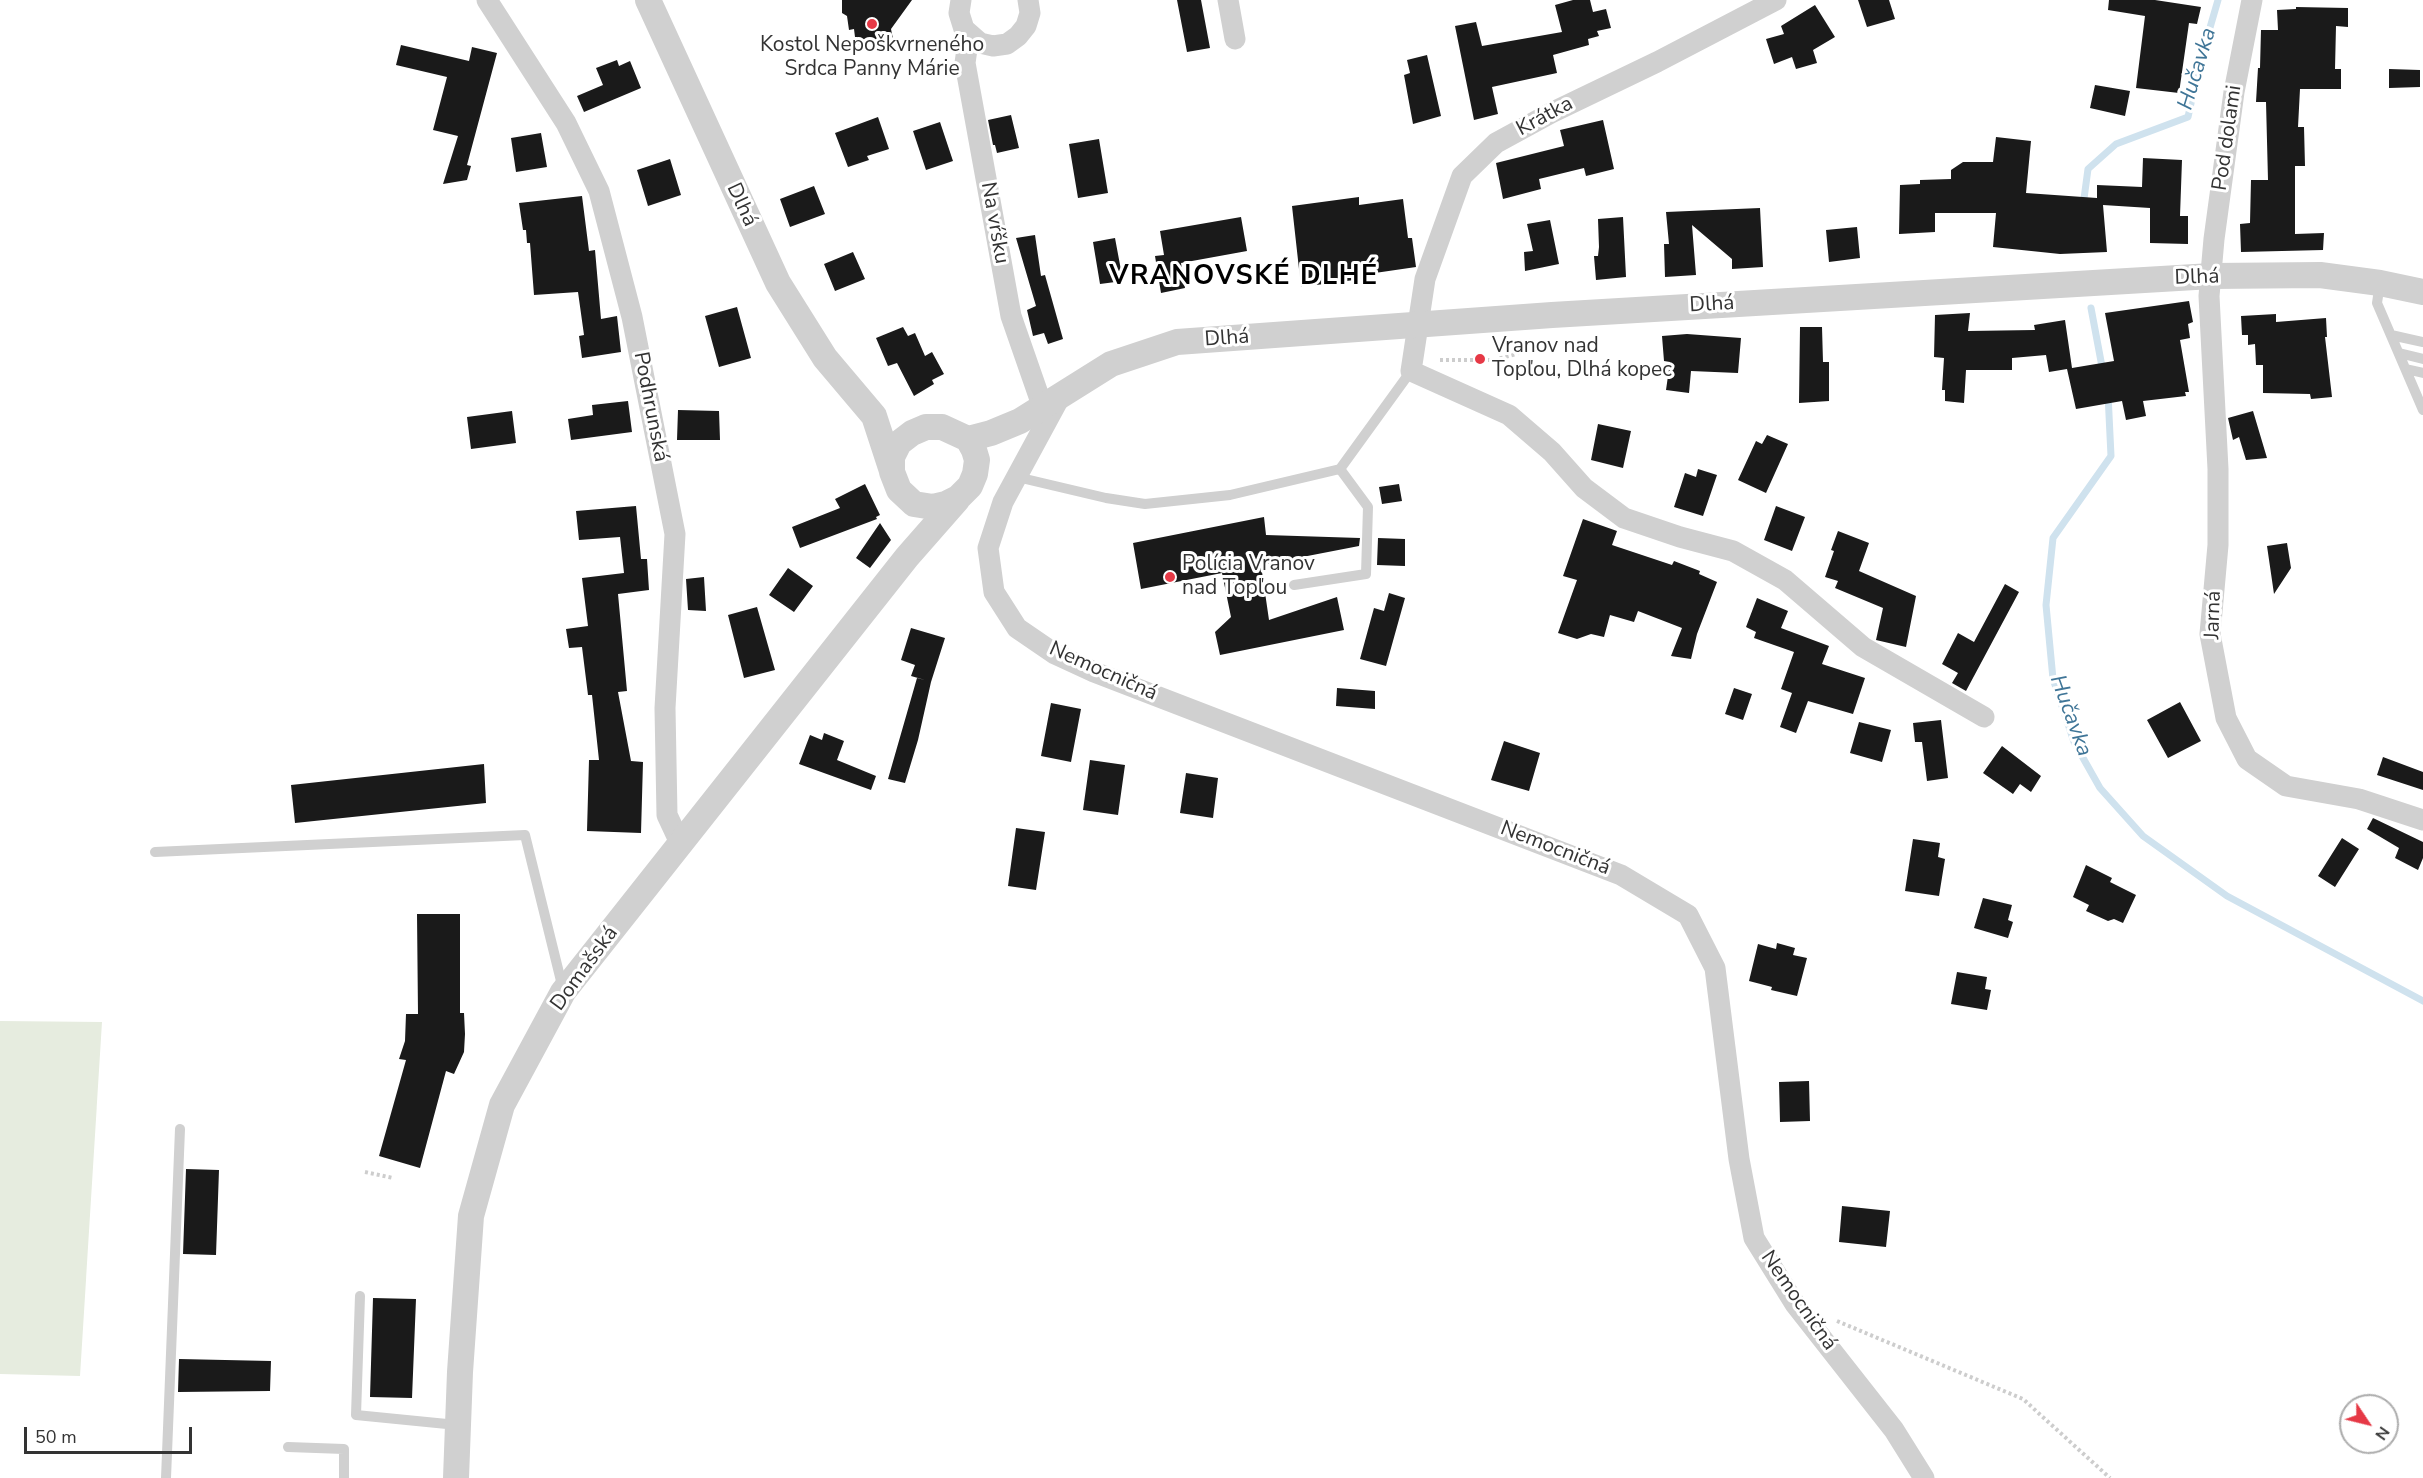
<!DOCTYPE html>
<meta charset="utf-8">
<style>
body{margin:0}
#map{position:relative;width:2423px;height:1478px;overflow:hidden;background:#fff;font-family:"Nunito Sans",sans-serif}
canvas{display:block}
.north{position:absolute;left:2339px;top:1394px;width:60px;height:60px;box-sizing:border-box;background:#fff;border:2px solid #adadad;border-radius:50%;rotate:125deg;font-size:16px;font-weight:700;line-height:24px;text-align:center;color:#333}
.north::after{content:'';display:block;margin:auto;width:21px;height:27px;background:#e63946;clip-path:polygon(50% 0,100% 100%,50% 72%,0 100%)}
.scale{position:absolute;left:24px;top:1427px;width:168px;height:27px;box-sizing:border-box;border:3px solid #333;border-top:0;padding-left:8px;font-size:18px;line-height:21px;white-space:nowrap;color:#333;-webkit-text-stroke:4px #fff;paint-order:stroke}
</style>
<div id="map">
<canvas width="2423" height="1478"></canvas>
<div class="north">N</div>
<div class="scale">50 m</div>
</div>
<script>
const context = document.querySelector('canvas').getContext('2d');
context.lineJoin = 'round';
function paint(path, color) { context.fillStyle = color; context.fill(path, 'evenodd'); }
const poly = rows => new Path2D(rows.map(r => 'M' + r).join(''));
function strokePath(path, color, width, dash) { context.strokeStyle = color; context.lineWidth = width; context.lineCap = dash ? 'butt' : 'round'; context.setLineDash(dash || []); context.stroke(path); }
function label(font, color, halo, rows, align = 'center') {
  context.font = font + ' "Nunito Sans",sans-serif'; context.lineWidth = 6; context.setLineDash([]); context.textBaseline = 'middle'; context.strokeStyle = halo; context.fillStyle = color; for (const [text, x, y, turn = 0] of rows) {
    context.save(); context.translate(x, y); context.rotate((+turn || 0) * Math.PI / 180); context.textAlign = isNaN(turn) ? turn : align; if (halo) context.strokeText(text, 0, 0); context.fillText(text, 0, 0); context.restore();
  }
}
paint(poly([
 [0,1021,102,1022,80,1376,0,1374]
]), '#e6ecdf');
strokePath(poly([
 [2083,206,2088,169,2116,144,2188,117,2200,62,2218,0],
 [2091,308,2103,372],
 [2108,394,2111,456,2053,538,2046,605,2053,679,2074,742,2100,788,2143,836,2227,896,2423,1001]
]), '#cfe2ee', 7);
paint(poly([
 [842,0,912,0,891,29,893,39,856,45,854,29,849,30,847,16,842,13],
 [1177,0,1201,0,1210,48,1187,52],
 [1573,0,1590,0,1593,12,1606,9,1611,28,1597,31,1599,36,1588,39,1589,45,1553,55,1557,73,1492,87,1498,114,1474,120,1455,26,1476,22,1482,46,1562,32,1555,5],
 [1858,0,1889,0,1895,19,1867,27],
 [2109,0,2155,0,2201,7,2197,24,2189,23,2179,93,2136,88,2145,16,2108,10],
 [1815,5,1835,37,1813,50,1817,63,1796,69,1792,57,1774,64,1766,39,1784,34,1781,26],
 [2296,7,2348,8,2348,27,2336,26,2335,69,2341,69,2341,89,2300,89,2298,127,2304,127,2305,166,2295,166,2295,234,2324,233,2323,250,2241,252,2240,224,2250,223,2251,180,2268,180,2266,102,2256,102,2258,68,2260,68,2261,30,2278,30,2277,10,2296,9],
 [401,45,469,61,472,47,497,53,467,165,471,166,467,180,443,184,458,136,433,130,447,77,396,65],
 [1427,55,1441,116,1413,124,1404,75,1410,73,1407,60],
 [617,60,619,66,630,61,641,88,584,112,577,96,603,85,596,68],
 [2389,69,2420,70,2420,87,2389,88],
 [2095,85,2130,91,2125,116,2090,108],
 [1011,115,1019,148,997,153,995,145,993,145,988,120],
 [878,117,889,149,867,156,869,160,848,167,835,133],
 [1603,120,1614,169,1586,176,1584,168,1539,179,1541,189,1503,199,1496,163,1564,146,1560,130],
 [940,122,953,161,926,170,913,131],
 [541,133,547,167,516,172,511,138],
 [1996,137,2031,141,2026,193,2097,198,2097,185,2142,187,2143,158,2182,160,2180,216,2188,216,2188,244,2150,243,2150,208,2103,205,2107,252,2060,254,1993,247,1996,213,1935,213,1935,232,1899,234,1900,185,1920,184,1920,180,1951,179,1951,170,1963,162,1993,162],
 [1099,139,1108,193,1078,198,1069,144],
 [670,159,681,195,648,206,637,170],
 [814,186,825,214,790,227,780,199],
 [582,196,589,251,595,250,601,319,617,316,621,352,582,358,579,336,584,335,578,292,534,295,530,243,527,243,526,230,523,230,519,203],
 [1359,197,1359,205,1403,199,1408,238,1412,238,1416,267,1368,274,1369,278,1301,287,1292,206],
 [1760,208,1763,267,1732,269,1732,259,1692,225,1696,275,1665,277,1664,244,1669,244,1666,212],
 [1241,217,1247,251,1181,263,1185,288,1161,293,1155,256,1164,255,1160,231],
 [1623,217,1626,277,1596,280,1594,256,1598,256,1599,247,1598,219],
 [1550,220,1559,264,1525,271,1524,252,1533,251,1527,224],
 [1857,227,1860,258,1829,262,1826,230],
 [1035,235,1041,276,1045,275,1063,339,1048,344,1044,333,1033,336,1027,310,1036,306,1016,238],
 [1115,238,1123,281,1100,284,1093,242],
 [853,252,865,279,835,291,824,264],
 [2189,301,2193,322,2188,324,2190,338,2180,340,2189,392,2185,392,2186,396,2143,401,2146,416,2126,420,2122,401,2076,409,2067,369,2049,372,2046,355,2012,358,2012,370,1966,370,1964,403,1945,401,1945,390,1942,390,1944,358,1934,357,1935,315,1970,313,1968,331,2035,330,2034,325,2065,320,2072,368,2114,361,2105,313],
 [737,307,751,358,719,367,705,316],
 [2276,314,2276,322,2326,318,2327,337,2325,337,2332,397,2311,399,2310,394,2263,393,2263,365,2256,365,2255,344,2248,345,2248,335,2242,335,2241,316],
 [903,327,908,336,915,333,925,356,932,352,944,374,932,380,934,384,914,396,897,363,888,366,876,338],
 [1800,327,1822,327,1823,362,1829,362,1829,401,1799,403],
 [1687,334,1741,338,1738,373,1691,371,1689,393,1666,390,1670,362,1664,361,1662,336],
 [628,401,632,432,571,440,568,419,593,415,592,405],
 [678,410,719,411,720,440,677,440],
 [512,411,516,443,471,449,467,417],
 [2253,411,2267,458,2246,460,2239,437,2233,440,2228,418],
 [1598,424,1631,431,1623,468,1591,460],
 [1767,435,1788,444,1766,493,1738,480,1756,441,1762,444],
 [1698,469,1717,475,1703,516,1674,507,1685,473,1696,477],
 [865,484,880,515,876,517,877,519,800,548,792,527,840,508,835,499],
 [1399,484,1402,501,1382,504,1379,487],
 [636,506,641,559,647,559,649,590,618,594,627,691,618,692,631,761,643,762,641,833,587,831,589,760,599,760,592,695,588,695,582,647,569,648,566,629,588,626,582,578,624,573,620,537,579,540,576,511],
 [1776,506,1805,517,1792,551,1764,540],
 [1264,517,1266,535,1360,538,1359,546,1261,565,1269,620,1337,597,1344,630,1220,655,1215,632,1231,617,1222,573,1141,589,1133,543],
 [1583,519,1617,531,1612,545,1672,565,1674,561,1700,571,1699,574,1717,582,1697,634,1691,659,1671,656,1682,628,1638,611,1634,622,1610,615,1604,637,1591,634,1577,639,1558,633,1577,580,1563,576],
 [880,523,891,540,870,568,856,558],
 [1838,531,1869,543,1859,571,1916,596,1906,647,1876,640,1883,608,1835,588,1838,581,1825,577,1834,551,1831,550],
 [1378,538,1405,539,1405,566,1377,565],
 [2287,543,2291,568,2274,594,2267,546],
 [788,568,813,586,794,612,769,595],
 [704,577,706,611,688,610,686,579],
 [2005,584,2019,592,1966,691,1952,683,1958,673,1942,664,1958,633,1974,642],
 [1389,593,1405,598,1386,666,1360,659,1374,608,1384,611],
 [1757,598,1788,611,1781,628,1829,646,1822,664,1865,678,1853,714,1808,701,1796,733,1780,727,1792,693,1781,689,1794,652,1754,638,1756,632,1746,627],
 [757,607,775,670,744,678,728,615],
 [911,628,945,638,931,682,918,740,905,783,888,779,917,678,925,680,911,676,915,665,901,660],
 [1337,688,1375,691,1375,709,1336,706],
 [1734,688,1752,694,1743,720,1725,714],
 [2180,702,2201,741,2168,758,2147,720],
 [1051,703,1081,709,1071,762,1041,756],
 [1941,720,1948,778,1927,781,1922,742,1915,742,1913,723],
 [1859,722,1891,730,1882,762,1850,753],
 [824,733,844,741,837,760,876,776,871,790,799,764,810,735,822,740],
 [1504,741,1540,753,1529,791,1491,780],
 [2002,746,2041,776,2031,792,2020,784,2013,794,1983,773],
 [2383,757,2423,772,2423,790,2377,775],
 [1090,760,1125,765,1118,815,1083,810],
 [484,764,486,803,295,823,291,785],
 [1186,773,1218,778,1213,818,1180,813],
 [2373,818,2423,842,2423,858,2418,870,2395,858,2399,848,2367,829],
 [1016,828,1045,832,1036,890,1008,886],
 [2342,838,2359,849,2335,887,2318,876],
 [1913,839,1940,843,1938,857,1945,859,1939,896,1905,891],
 [2086,865,2112,878,2110,882,2136,895,2123,923,2114,919,2108,921,2086,911,2089,905,2073,897],
 [1983,898,2012,905,2008,920,2013,922,2008,938,1974,928],
 [417,914,460,914,460,1013,464,1013,465,1034,464,1052,454,1074,446,1071,420,1168,379,1156,406,1060,399,1059,405,1041,406,1014,418,1014],
 [1777,943,1795,948,1793,955,1807,958,1797,996,1771,990,1772,987,1749,981,1758,944,1776,949],
 [1957,972,1987,977,1985,989,1991,990,1987,1010,1951,1004],
 [1809,1081,1810,1121,1780,1122,1779,1082],
 [186,1169,219,1170,216,1255,183,1254],
 [1842,1206,1890,1211,1886,1247,1839,1242],
 [373,1298,416,1299,412,1398,370,1397],
 [179,1359,271,1361,270,1391,178,1392]
]), '#1a1a1a');
strokePath(poly([
 [1440,360,1493,360,1517,354,1531,340],
 [365,1172,393,1178],
 [1837,1321,2023,1399,2110,1478]
]), '#cdcdcd', 4, [3, 3]);
strokePath(poly([
 [2380,283,2377,303,2423,410],
 [2391,335,2423,342],
 [2399,353,2423,359],
 [2406,369,2423,373],
 [1017,477,1106,498,1145,504,1230,495,1340,469,1411,371],
 [1294,585,1366,574,1368,507,1340,469],
 [155,852,525,835,563,989],
 [360,1296,356,1415,457,1425],
 [288,1447,344,1449,344,1478],
 [166,1478,180,1129]
]), '#d0d0d0', 10);
strokePath(poly([
 [487,0,566,123,599,191,632,317,675,534,665,708,667,815,681,845],
 [961,0,959,13,964,29,980,43,993,46,1007,44,1018,36,1026,26,1030,13,1028,0],
 [1228,0,1235,39],
 [1776,0,1657,62,1551,113,1496,143,1462,176,1425,279,1411,371,1509,415,1552,452,1584,488,1624,518,1680,537,1733,551,1785,580,1863,647,1984,717],
 [2252,0,2234,92,2214,239,2209,296,2218,469,2218,545,2210,634,2226,718,2247,759,2286,786,2359,799,2423,820],
 [969,35,965,63,1011,316,1043,408],
 [1061,395,1003,502,988,548,994,592,1017,628,1055,654,1094,672,1621,875,1688,915,1715,968,1739,1159,1754,1238,1795,1304,1894,1430,1924,1478]
]), '#d0d0d0', 21);
strokePath(poly([
 [648,0,778,283,825,358,874,416,892,471],
 [968,439,974,450,977,460,975,474,970,486,958,498,946,504,933,507,914,504,899,490,892,472,892,457,899,443,912,433,926,427,942,427,968,439,991,433,1020,421,1111,364,1177,342,1552,315,2212,276,2320,275,2380,283,2423,292],
 [456,1478,460,1372,471,1216,502,1105,563,992,907,557,957,500]
]), '#d0d0d0', 26);
for (const [x, y, r, color] of [
 [872,24,6,"#e63946"],
 [1480,359,6,"#e63946"],
 [1170,577,6,"#e63946"]
]) { const dot = new Path2D(); dot.arc(x, y, r, 0, 2 * Math.PI); context.fillStyle = color; context.fill(dot); strokePath(dot, '#fff', 2); }
label('21px', '#333', '#fff', [
 ["Kostol Nepoškvrneného",872,46,"center"],
 ["Srdca Panny Márie",872,70,"center"],
 ["Vranov nad",1492,347],
 ["Topľou, Dlhá kopec",1492,371],
 ["Polícia Vranov",1182,565],
 ["nad Topľou",1182,589]
], 'left');
label('21px', '#333', '#fff', [
 ["Krátka",1545,117,-28],
 ["Pod dolami",2228,138,-82],
 ["Dlhá",741,205,65],
 ["Na vŕšku",994,223,80],
 ["Dlhá",2197,278,-2],
 ["Dlhá",1712,305,-3],
 ["Dlhá",1227,339,-4],
 ["Podhrunská",650,407,79],
 ["Jarná",2214,615,-88],
 ["Nemocničná",1103,672,24],
 ["Nemocničná",1555,849,21],
 ["Domašská",585,969,-54],
 ["Nemocničná",1798,1301,55]
]);
label('italic 22px', '#3f7597', '#fff', [
 ["Hučavka",2198,69,-73],
 ["Hučavka",2070,716,70]
]);
context.letterSpacing = '1.5px';
label('bold 27px', '#000', '#fff', [
 ["VRANOVSKÉ DLHÉ",1244,277]
]);
context.letterSpacing = '0px';
</script>
